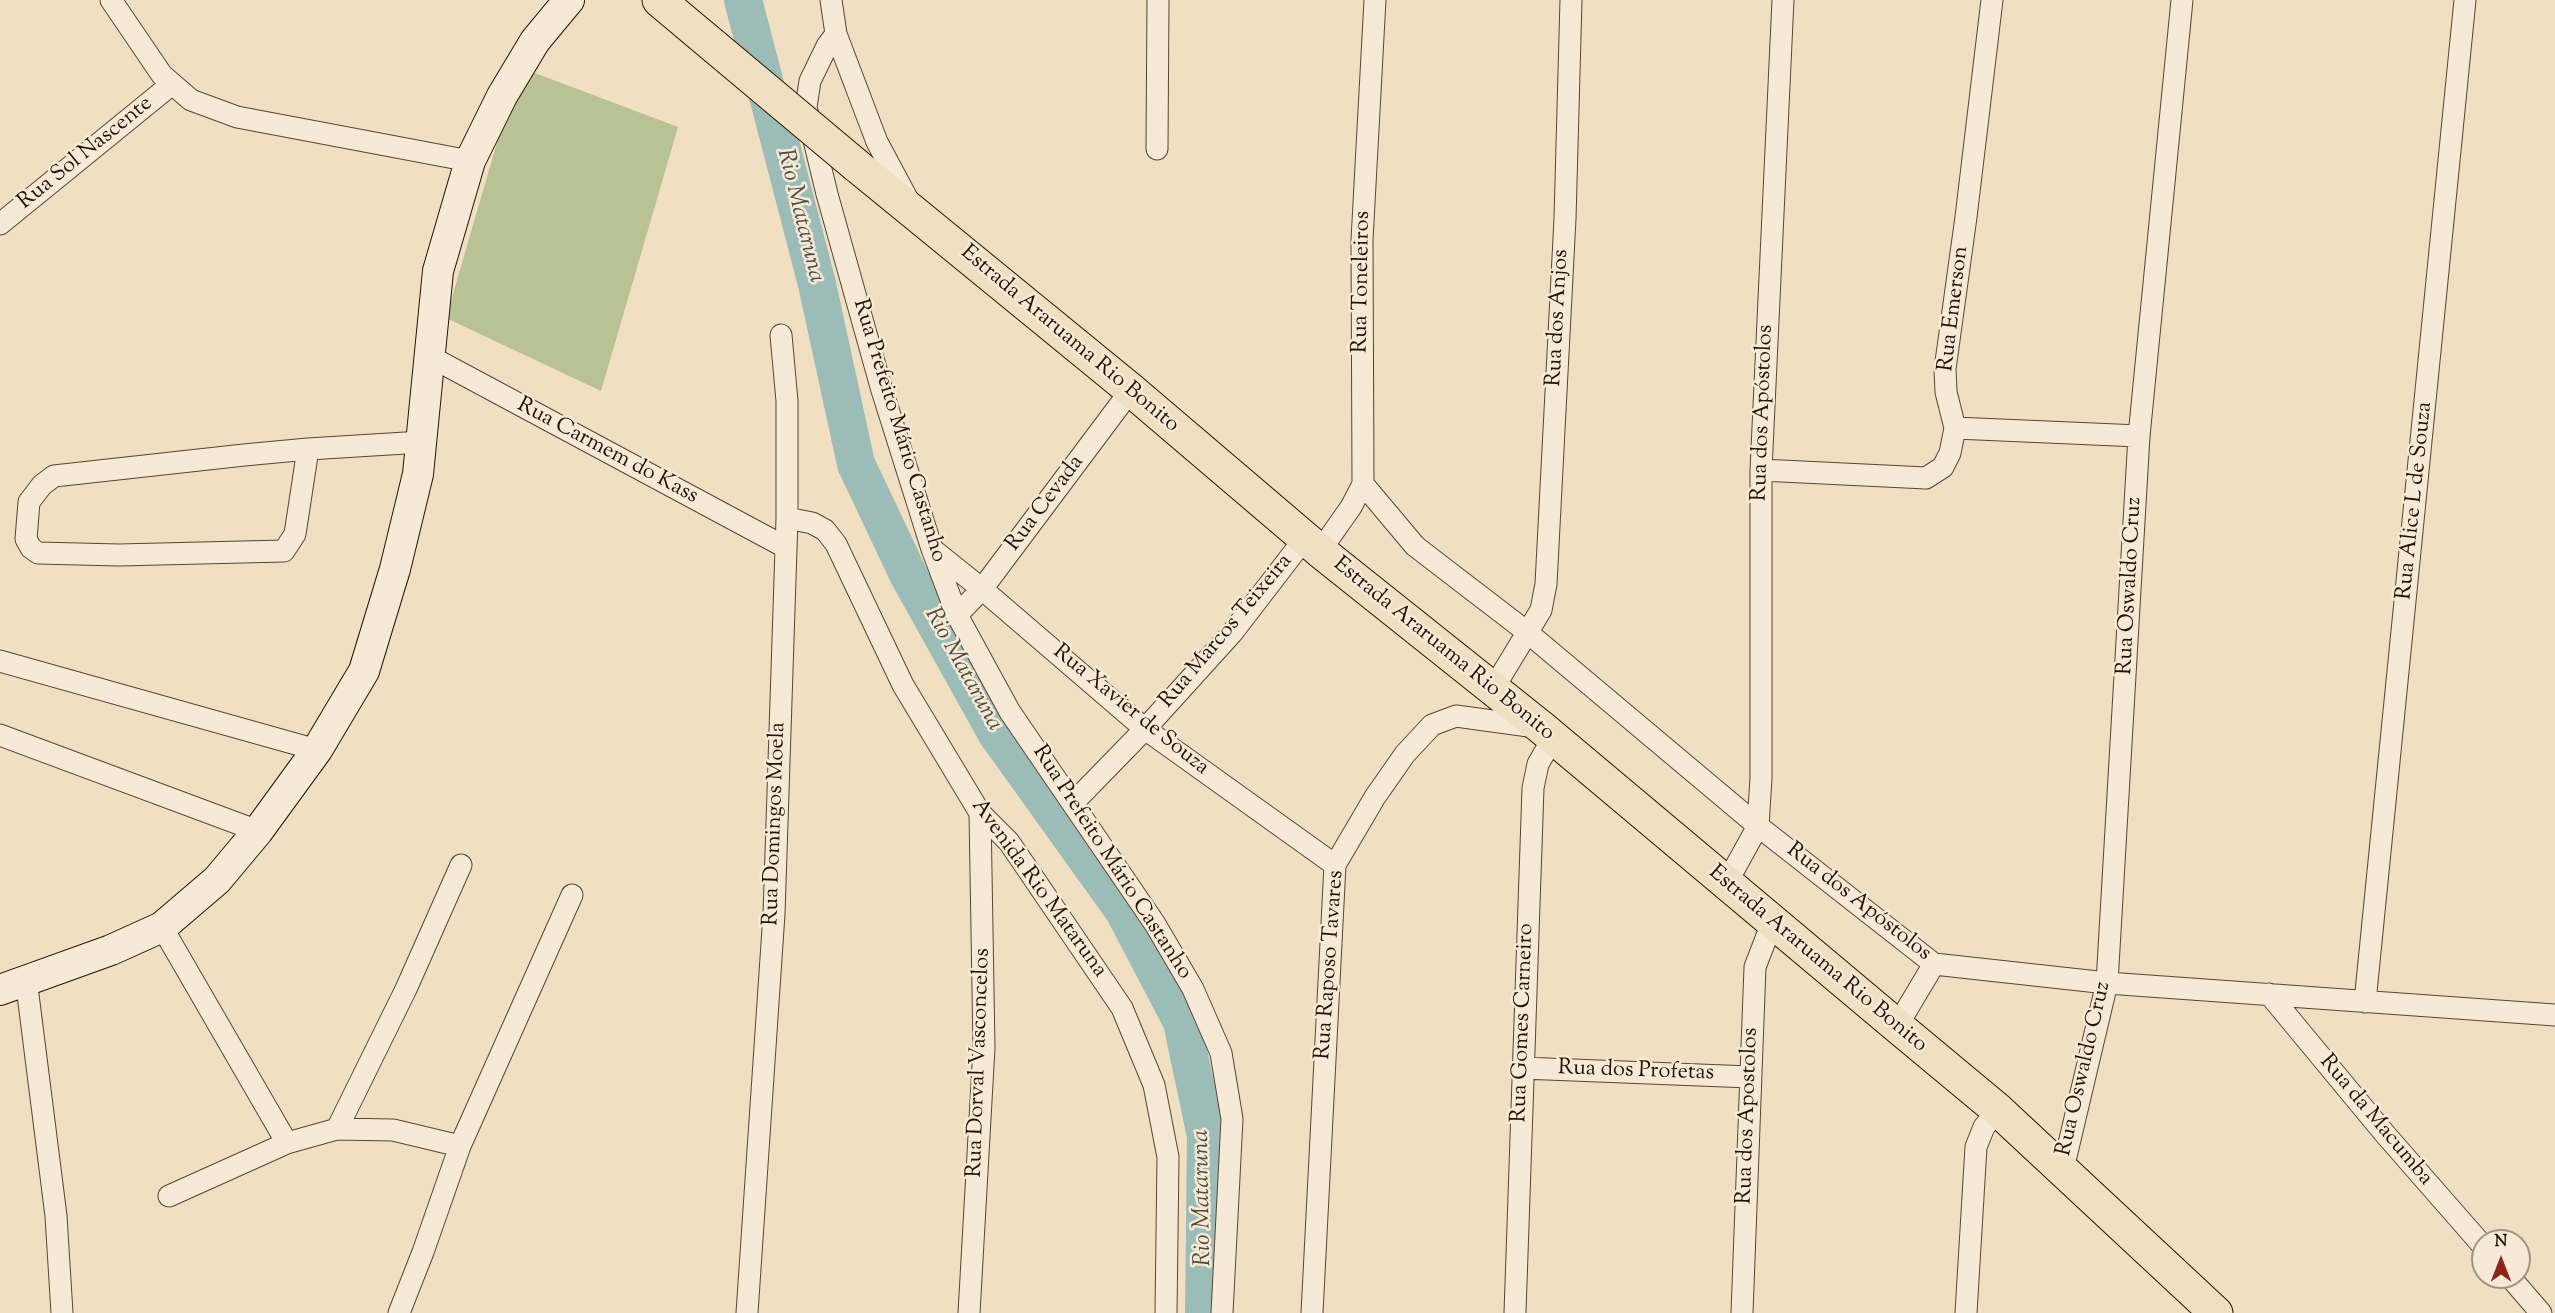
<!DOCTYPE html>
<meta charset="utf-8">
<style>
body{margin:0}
#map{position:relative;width:2555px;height:1313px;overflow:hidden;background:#f1dfc2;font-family:"Sorts Mill Goudy",serif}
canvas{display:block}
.north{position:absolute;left:2471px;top:1229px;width:60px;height:60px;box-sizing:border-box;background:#f6ead7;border:2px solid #a39482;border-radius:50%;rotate:0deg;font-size:16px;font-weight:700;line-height:24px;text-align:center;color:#261202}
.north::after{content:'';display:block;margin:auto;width:21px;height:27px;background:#8f2418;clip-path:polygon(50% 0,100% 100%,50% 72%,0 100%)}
</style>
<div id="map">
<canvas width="2555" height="1313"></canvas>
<div class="north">N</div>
</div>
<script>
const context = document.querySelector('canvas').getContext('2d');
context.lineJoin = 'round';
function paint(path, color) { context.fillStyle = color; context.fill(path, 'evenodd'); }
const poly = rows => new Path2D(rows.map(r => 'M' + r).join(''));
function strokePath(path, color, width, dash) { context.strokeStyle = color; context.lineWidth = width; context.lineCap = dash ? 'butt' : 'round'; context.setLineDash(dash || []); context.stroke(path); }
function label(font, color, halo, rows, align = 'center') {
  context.font = font + ' "Sorts Mill Goudy",serif'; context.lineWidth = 5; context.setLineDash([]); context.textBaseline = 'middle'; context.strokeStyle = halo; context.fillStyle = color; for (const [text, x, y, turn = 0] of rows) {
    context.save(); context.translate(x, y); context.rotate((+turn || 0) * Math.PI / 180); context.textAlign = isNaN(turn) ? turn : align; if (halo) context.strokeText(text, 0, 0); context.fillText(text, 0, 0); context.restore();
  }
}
paint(poly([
 [519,67,678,127,601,391,446,318]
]), '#b9c294');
strokePath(poly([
 [743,0,817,284,856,464,909,576,997,734,1124,911,1182,1022,1206,1136,1204,1313]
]), '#9bbcb7', 38);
const street = poly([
 [111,0,162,75,191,100,237,117,470,161],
 [831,0,836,34,877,142,908,200],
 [836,34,827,46,810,81,806,107,827,194,881,387,932,549,957,615,1010,712,1155,924,1193,989,1221,1053,1232,1119,1222,1313],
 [1157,149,1158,0],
 [0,224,172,84],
 [429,356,785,547],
 [1955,428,2139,436],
 [308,449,295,534,284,551,119,555,38,553,31,548,26,539,29,502,42,485,54,476,244,455,308,449,422,442],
 [1761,470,1926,478,1943,467,1950,453,1955,428,1946,392,1945,369,1966,217,1992,0],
 [1363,484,1415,546,1527,632,1758,826,1934,964,2107,983,2555,1015],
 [787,518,812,523,825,530,836,544,903,685,980,813,1009,842,1122,1008,1154,1085,1168,1157,1166,1313],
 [932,549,982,589,1145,729,1335,865],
 [1320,551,1351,507,1363,484,1362,240,1375,0],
 [957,615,982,589,1131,390],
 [0,661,317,750],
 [1493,689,1541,610,1546,584,1565,219,1571,0],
 [0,735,258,831],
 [1074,802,1145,729,1232,633,1305,538],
 [1726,884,1758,826,1761,778,1761,470,1783,0],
 [162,927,287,1143,337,1129,393,1130,460,1146,572,895],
 [26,979,56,1216,62,1313],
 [2269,994,2385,1134,2483,1246],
 [2365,1002,2465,0],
 [1897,1026,1934,964],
 [1522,1068,1750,1077],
 [337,1129,406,989,461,865],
 [2063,1169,2107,983,2139,436,2182,0],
 [169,1196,287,1143],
 [2510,1277,2541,1313],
 [399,1313,423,1252,460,1146],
 [747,1313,774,914,787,518,787,401,781,335],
 [969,1313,984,1048,980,813],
 [1312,1313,1335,865,1375,797,1405,754,1432,725,1456,716,1536,727],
 [1515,1313,1533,788,1538,764,1553,738],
 [1742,1313,1755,967,1772,923],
 [1966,1313,1976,1147,1984,1127,1998,1110]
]);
const secondary = poly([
 [0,990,111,950,162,927,217,880,258,831,317,750,364,671,395,569,418,474,438,271,470,161,502,96,535,41,569,0]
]);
const primary = poly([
 [659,0,715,47],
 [857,166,1131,390,1320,551,1542,728,1897,1026,1998,1110,2216,1313]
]);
strokePath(street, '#594532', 23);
strokePath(secondary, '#261202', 32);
strokePath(primary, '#261202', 35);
strokePath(street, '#f6ead7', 21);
strokePath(secondary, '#f6ead7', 30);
strokePath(primary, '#f1dfc2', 33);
const primaryBridge = poly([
 [715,47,857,166]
]);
strokePath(primaryBridge, '#261202', 35, []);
strokePath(primaryBridge, '#f1dfc2', 33);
label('22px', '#261202', '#f6ead7', [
 ["Rua Sol Nascente",86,154,-39],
 ["Rua Toneleiros",1363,282,-89],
 ["Rua Emerson",1955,309,-83],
 ["Rua dos Anjos",1559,318,-87],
 ["Estrada Araruama Rio Bonito",1069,340,40],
 ["Rua dos Apóstolos",1764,413,-88],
 ["Rua Prefeito Mário Castanho",898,431,73],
 ["Rua Carmem do Kass",607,452,28],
 ["Rua Alice L de Souza",2416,501,-84],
 ["Rua Cevada",1046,504,-53],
 ["Rua Oswaldo Cruz",2131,586,-87],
 ["Rua Marcos Teixeira",1227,632,-50],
 ["Estrada Araruama Rio Bonito",1443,650,39],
 ["Rua Xavier de Souza",1130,711,39],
 ["Rua Domingos Moela",776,824,-88],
 ["Rua Prefeito Mário Castanho",1111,863,57],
 ["Avenida Rio Mataruna",1038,889,54],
 ["Rua dos Apóstolos",1858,903,38],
 ["Estrada Araruama Rio Bonito",1817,960,40],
 ["Rua Raposo Tavares",1331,965,-86],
 ["Rua Gomes Carneiro",1524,1023,-88],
 ["Rua Dorval Vasconcelos",980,1063,-88],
 ["Rua Oswaldo Cruz",2085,1069,-77],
 ["Rua dos Profetas",1636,1072,2],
 ["Rua dos Apostolos",1749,1116,-88],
 ["Rua da Macumba",2375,1121,50]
]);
label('italic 24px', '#4f4e41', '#f6ead7', [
 ["Rio Mataruna",799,216,76],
 ["Rio Mataruna",962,670,61],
 ["Rio Mataruna",1204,1198,-91]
]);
</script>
